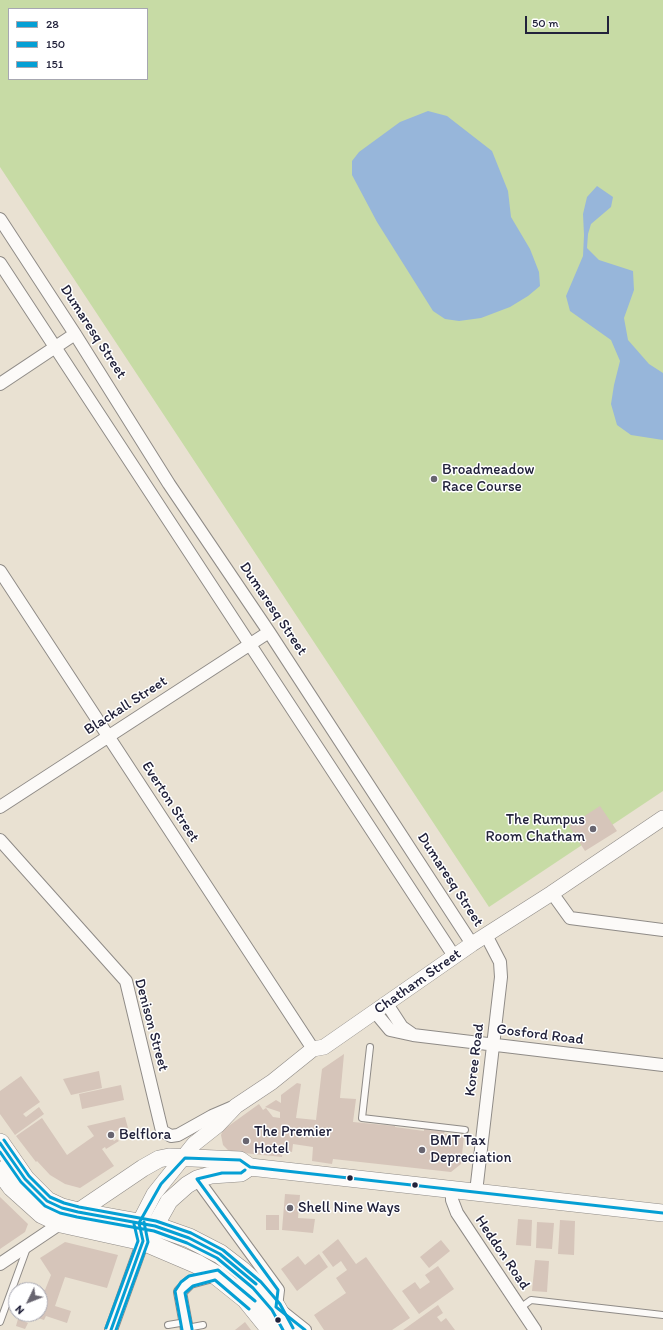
<!DOCTYPE html>
<style>
body{margin:0}
#map{position:relative;width:663px;height:1330px;overflow:hidden;background:#e9e1d2;font-family:Itim,sans-serif}
canvas{display:block}
.legend{position:absolute;left:8px;top:8px;width:140px;height:72px;box-sizing:border-box;background:#fff;border:1px solid #a7a7b1;margin:0;padding:5px 7px;list-style:none;font-size:12px;color:#22223b}
.legend li{display:flex;align-items:center;gap:8px;height:20px}
.legend b{width:20px;border:1px solid #a7a7b1}
.north{position:absolute;left:8px;top:1282px;width:40px;height:40px;box-sizing:border-box;background:#fff;border:1px solid #a7a7b1;border-radius:50%;rotate:227deg;font-size:11px;font-weight:700;line-height:16px;text-align:center;color:#22223b}
.north::after{content:'';display:block;margin:auto;width:14px;height:18px;background:#686570;clip-path:polygon(50% 0,100% 100%,50% 72%,0 100%)}
.scale{position:absolute;left:525px;top:16px;width:84px;height:18px;box-sizing:border-box;border:2px solid #22223b;border-top:0;padding-left:5px;font-size:12px;line-height:14px;white-space:nowrap;color:#22223b;-webkit-text-stroke:3px #fff;paint-order:stroke}
</style>
<div id="map">
<canvas width="663" height="1330"></canvas>
<ul class="legend">
<li><b style="height:5px;background:#059fd4"></b>28</li>
<li><b style="height:5px;background:#059fd4"></b>150</li>
<li><b style="height:5px;background:#059fd4"></b>151</li>
</ul>
<div class="north">N</div>
<div class="scale">50 m</div>
</div>
<script>
const context = document.querySelector('canvas').getContext('2d');
context.lineJoin = 'round';
function paint(path, color) { context.fillStyle = color; context.fill(path, 'evenodd'); }
const poly = rows => new Path2D(rows.map(r => 'M' + r).join(''));
function strokePath(path, color, width, dash) { context.strokeStyle = color; context.lineWidth = width; context.lineCap = dash ? 'butt' : 'round'; context.setLineDash(dash || []); context.stroke(path); }
function label(font, color, halo, rows, align = 'center') {
  context.font = font + ' Itim,sans-serif'; context.lineWidth = 3; context.setLineDash([]); context.textBaseline = 'middle'; context.strokeStyle = halo; context.fillStyle = color; for (const [text, x, y, turn = 0] of rows) {
    context.save(); context.translate(x, y); context.rotate((+turn || 0) * Math.PI / 180); context.textAlign = isNaN(turn) ? turn : align; if (halo) context.strokeText(text, 0, 0); context.fillText(text, 0, 0); context.restore();
  }
}
paint(poly([
 [0,0,663,0,663,791,489,907,0,167],
 [9,9,147,9,147,79,9,79]
]), '#c7dba5');
paint(poly([
 [428,111,447,116,492,151,508,191,511,217,530,249,539,272,540,286,528,296,510,307,481,318,459,321,445,319,433,311,377,222,352,175,352,161,359,152,400,122],
 [597,186,613,197,611,207,591,224,588,234,587,248,599,260,633,271,634,290,624,318,628,340,649,364,663,373,663,440,631,435,617,425,611,404,614,385,620,361,611,340,570,311,566,296,583,256,584,235,583,214,587,197]
]), '#97b6da');
paint(poly([
 [600,806,617,831,585,851,569,826],
 [344,1054,340,1098,356,1099,353,1122,395,1126,395,1127,424,1131,424,1128,445,1131,444,1134,464,1136,461,1164,451,1172,333,1159,332,1164,312,1161,313,1147,293,1144,292,1152,283,1151,282,1157,234,1152,228,1150,223,1145,221,1135,223,1130,259,1104,263,1110,266,1108,273,1117,280,1118,280,1112,265,1107,276,1100,281,1103,281,1095,297,1083,301,1084,296,1118,316,1120,322,1069],
 [99,1071,102,1088,71,1095,63,1079],
 [21,1076,40,1102,23,1114,26,1117,39,1107,44,1114,15,1135,0,1114,0,1091],
 [121,1085,124,1100,82,1109,79,1094],
 [125,1117,128,1128,108,1133,114,1141,117,1139,119,1141,106,1149,105,1147,102,1149,114,1166,80,1188,65,1184,50,1175,37,1161,36,1162,16,1136,42,1118,67,1155,94,1136,87,1126],
 [285,1194,300,1195,298,1218,315,1219,313,1233,282,1230],
 [0,1197,28,1224,25,1232,0,1249],
 [266,1215,279,1215,279,1230,266,1230],
 [518,1219,532,1220,531,1246,516,1245],
 [560,1220,575,1221,574,1255,558,1254],
 [537,1222,554,1223,552,1249,536,1248],
 [338,1239,356,1264,366,1257,410,1318,392,1330,324,1330,314,1315,346,1293,336,1278,347,1270,341,1261,333,1267,322,1252],
 [441,1240,450,1251,429,1268,420,1257],
 [65,1242,118,1255,107,1288,65,1277,55,1306,71,1311,67,1323,46,1316,44,1320,35,1317,36,1314,40,1314,41,1289,45,1290,51,1275,40,1258],
 [319,1254,328,1267,297,1291,281,1269,298,1256,305,1265],
 [535,1260,549,1261,547,1292,532,1291],
 [438,1266,454,1289,419,1314,402,1291,415,1282,420,1289,430,1282,425,1275],
 [16,1291,16,1305,11,1303],
 [438,1305,443,1313,437,1317,441,1322,446,1318,455,1330,403,1330],
 [18,1319,28,1323,25,1329,16,1326],
 [245,1322,251,1330,235,1330]
]), '#d6c5ba');
const service = poly([
 [370,1047,362,1118,465,1130],
 [520,1308,531,1300,663,1315],
 [0,1322,27,1248],
 [168,1325,186,1322],
 [187,1328,203,1325]
]);
const minor = poly([
 [0,219,75,334,169,484,269,632,472,944],
 [0,263,454,956],
 [0,384,75,334],
 [0,571,313,1049],
 [0,807,269,632],
 [0,840,126,981,162,1131,171,1136,178,1135,212,1116,233,1107],
 [552,893,570,918,663,930],
 [387,1004,402,1027,412,1034],
 [375,1012,390,1030,413,1035,663,1065],
 [197,1179,278,1290,276,1307,305,1330],
 [452,1190,452,1200,457,1213,535,1330],
 [476,1192,501,977,500,962,486,935],
 [0,1264,61,1223],
 [111,1330,143,1241],
 [187,1330,180,1292,190,1282,216,1275]
]);
const tertiary = poly([
 [139,1223,154,1194,194,1144,218,1125,236,1106,272,1082,313,1049,324,1047,472,944,552,893,663,818]
]);
const secondary = poly([
 [78,1212,143,1168,159,1159,169,1157,240,1160,250,1167,663,1213],
 [146,1236,155,1226,169,1201,187,1185,197,1179,211,1175,241,1173,250,1167]
]);
const primary = poly([
 [0,1143,25,1179,47,1201,62,1208,78,1212,155,1226,189,1238,220,1254,242,1271,257,1285,276,1307,289,1330],
 [0,1171,12,1187,42,1214,61,1223,143,1241,197,1264,216,1275,246,1299,271,1330]
]);
strokePath(service, '#8f8b87', 8);
strokePath(minor, '#8f8b87', 14);
strokePath(tertiary, '#8f8b87', 16);
strokePath(secondary, '#8f8b87', 18);
strokePath(primary, '#8f8b87', 20);
strokePath(service, '#fcfaf8', 6);
strokePath(minor, '#fcfaf8', 12);
strokePath(tertiary, '#fcfaf8', 15);
strokePath(secondary, '#fcfaf8', 17);
strokePath(primary, '#fcfaf8', 19);
strokePath(poly([
 [0,1143,25,1179,47,1201,62,1208,78,1212,155,1226,189,1238,220,1254,256,1284],
 [245,1170,241,1173,222,1173,197,1179,278,1290,276,1307],
 [276,1307,305,1330],
 [111,1330,143,1241,139,1223,161,1184,185,1158,240,1160,250,1167,663,1213]
]), '#059fd4', 3);
strokePath(poly([
 [0,1152,21,1182,45,1206,60,1213,77,1217,154,1231,187,1243,217,1258,253,1288,272,1310,283,1330],
 [192,1329,185,1293,193,1286,215,1280,249,1309],
 [116,1330,148,1242,144,1222]
]), '#059fd4', 3);
strokePath(poly([
 [4,1140,29,1176,50,1197,64,1203,79,1207,156,1221,191,1233,223,1250,261,1282,280,1304,293,1328],
 [106,1328,138,1241,134,1224],
 [182,1330,175,1291,181,1282,189,1276,218,1270,255,1301]
]), '#059fd4', 3);
for (const [x, y, r, color] of [
 [434,479,4,"#686570"],
 [593,829,4,"#686570"],
 [111,1135,4,"#686570"],
 [246,1141,4,"#686570"],
 [422,1150,4,"#686570"],
 [350,1178,3.5,"#22223b"],
 [415,1185,3.5,"#22223b"],
 [290,1208,4,"#686570"],
 [278,1320,3.5,"#22223b"]
]) { const dot = new Path2D(); dot.arc(x, y, r, 0, 2 * Math.PI); context.fillStyle = color; context.fill(dot); strokePath(dot, '#fff', 1.5); }
label('15px', '#22223b', '#fff', [
 ["Dumaresq Street",93,332,57],
 ["Dumaresq Street",273,609,56],
 ["Blackall Street",126,706,-33],
 ["Everton Street",170,802,57],
 ["Dumaresq Street",450,880,57],
 ["Chatham Street",418,982,-35],
 ["Denison Street",151,1025,75],
 ["Gosford Road",540,1035,7],
 ["Koree Road",475,1060,-83],
 ["Heddon Road",502,1253,56]
]);
label('15px', '#22223b', '#fff', [
 ["Broadmeadow",442,470],
 ["Race Course",442,487],
 ["The Rumpus",585,820,"right"],
 ["Room Chatham",585,837,"right"],
 ["The Premier",254,1132],
 ["Hotel",254,1149],
 ["Belflora",119,1135],
 ["BMT Tax",430,1141],
 ["Depreciation",430,1158],
 ["Shell Nine Ways",298,1208]
], 'left');
</script>
